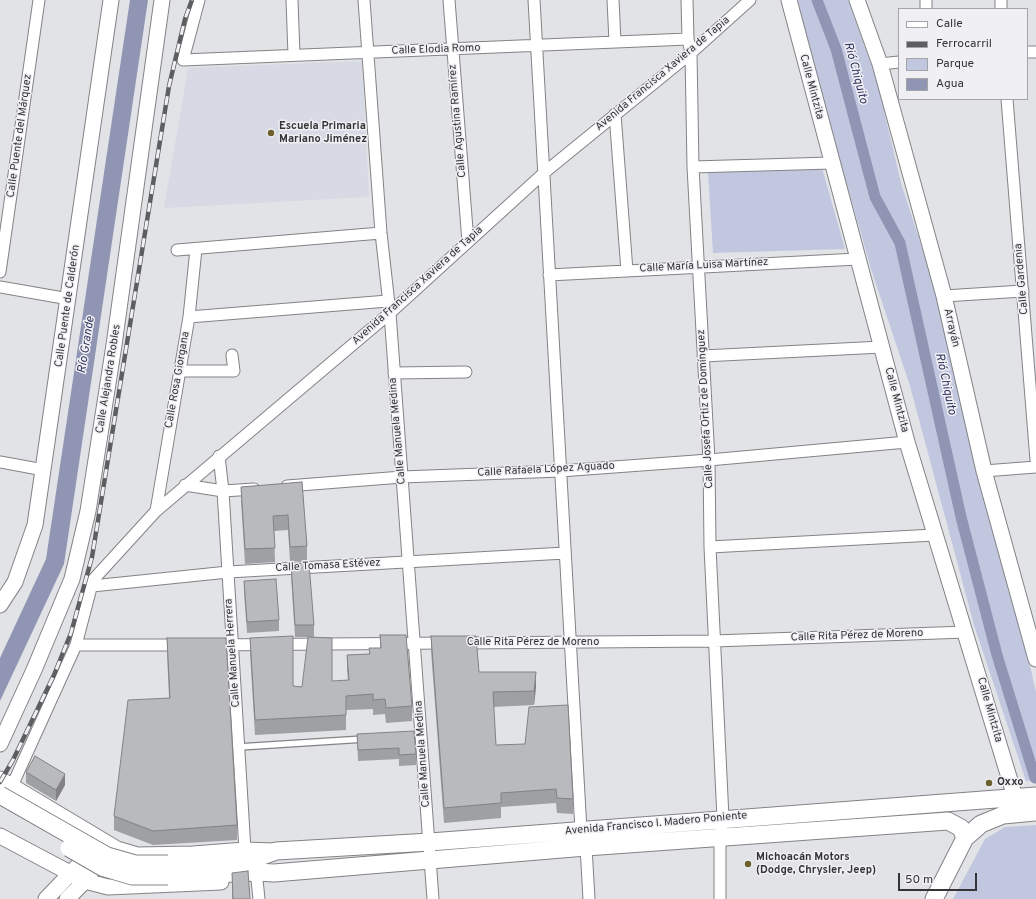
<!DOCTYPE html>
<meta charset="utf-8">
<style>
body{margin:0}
#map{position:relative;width:1036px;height:899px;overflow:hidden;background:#e2e3e6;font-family:Overpass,sans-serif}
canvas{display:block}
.legend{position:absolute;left:898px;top:8px;width:130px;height:92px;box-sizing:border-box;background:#f0f0f4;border:1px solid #a5a5a8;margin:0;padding:5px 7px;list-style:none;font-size:12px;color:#353537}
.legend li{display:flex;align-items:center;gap:8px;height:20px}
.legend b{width:20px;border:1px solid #a5a5a8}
.scale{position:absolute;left:898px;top:873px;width:79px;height:18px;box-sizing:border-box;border:2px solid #353537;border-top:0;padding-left:5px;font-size:12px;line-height:14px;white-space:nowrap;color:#353537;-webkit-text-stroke:3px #f0f0f4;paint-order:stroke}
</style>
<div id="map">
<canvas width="1036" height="899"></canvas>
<ul class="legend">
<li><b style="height:5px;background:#fff"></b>Calle</li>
<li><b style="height:5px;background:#5d5e60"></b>Ferrocarril</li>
<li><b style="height:11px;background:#c2c7e0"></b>Parque</li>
<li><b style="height:11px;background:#8f95b3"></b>Agua</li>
</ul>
<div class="scale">50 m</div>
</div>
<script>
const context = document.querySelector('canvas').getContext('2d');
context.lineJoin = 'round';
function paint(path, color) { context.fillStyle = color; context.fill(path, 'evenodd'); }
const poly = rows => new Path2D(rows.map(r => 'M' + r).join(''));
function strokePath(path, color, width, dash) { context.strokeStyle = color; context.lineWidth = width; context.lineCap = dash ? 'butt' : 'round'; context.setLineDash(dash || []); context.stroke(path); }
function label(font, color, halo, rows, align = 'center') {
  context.font = font + ' Overpass,sans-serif'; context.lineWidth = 3; context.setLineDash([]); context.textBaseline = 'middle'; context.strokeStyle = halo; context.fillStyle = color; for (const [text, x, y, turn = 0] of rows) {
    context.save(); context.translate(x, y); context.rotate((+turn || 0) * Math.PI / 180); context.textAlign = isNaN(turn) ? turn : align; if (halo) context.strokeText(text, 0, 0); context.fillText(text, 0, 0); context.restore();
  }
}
paint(poly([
 [362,61,369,197,164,208,188,68]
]), '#d7d9e4');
paint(poly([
 [798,0,848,0,877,81,901,183,935,288,960,388,993,534,1029,661,1036,692,1036,780,1026,781,974,625,910,386,872,272,844,175,815,72],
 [822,168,845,249,713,253,708,172],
 [1036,825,1036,899,953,899,985,839,1005,827]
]), '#c2c7e0');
paint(poly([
 [130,0,148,0,64,564,0,701,0,658,46,559]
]), '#8f95b3');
strokePath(poly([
 [817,0,836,49,875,197,900,243,961,517,997,655,1035,778]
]), '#8f95b3', 11);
const lane = poly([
 [239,747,364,739]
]);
const street = poly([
 [199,0,183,60,688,39],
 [292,0,294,55],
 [364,0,381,233,390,313,433,899],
 [449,0,468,242],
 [534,0,581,830,586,847,589,899],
 [613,0,615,42],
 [687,0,688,39,691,53,693,167,709,460,710,547,723,818,720,838,720,899],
 [926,0,926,9],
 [1001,0,1001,9],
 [1027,52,1036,52],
 [880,64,899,62],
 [1007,99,1036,460],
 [615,114,627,271],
 [693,167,831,163],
 [177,250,381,233],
 [0,272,39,0],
 [549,275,858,259],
 [0,287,69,299],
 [944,296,1023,291],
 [189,317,388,301],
 [703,356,882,347],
 [180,371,234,371,232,355],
 [394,373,466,372],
 [219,456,223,491,245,850],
 [0,462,44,470],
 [984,471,1036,467],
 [185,485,223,491,254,489],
 [287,486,402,477,560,471,709,460,907,442],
 [156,511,189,317,196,249],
 [710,547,934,535],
 [92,586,228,572,565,553],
 [463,643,714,641,966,632],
 [76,645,182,645],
 [211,645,446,643],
 [12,786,76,645,93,580,156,511,390,313,545,172,691,53,750,0],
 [257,880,259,899]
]);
const secondary = poly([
 [789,0,907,442,1015,797],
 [857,0,880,64,944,296,984,471,1036,659],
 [0,605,15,582,35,525,111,0],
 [0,744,34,670,72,579,88,511,114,345,162,0],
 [0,779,117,849,137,855,193,854,245,850,273,851],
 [0,836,85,881,108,887,221,882],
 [46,899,93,850],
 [67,899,85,881,103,853]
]);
const primary = poly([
 [168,864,254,859,276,851,430,842,1036,796],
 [168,876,257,872,274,873,586,847,948,821,961,828,965,838],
 [934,899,965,838,981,824,1003,815,1036,812]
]);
strokePath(lane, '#838386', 8);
strokePath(street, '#838386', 13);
strokePath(secondary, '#838386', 17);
strokePath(primary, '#838386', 19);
strokePath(lane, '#fff', 5.5);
strokePath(street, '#fff', 11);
strokePath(secondary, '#fff', 15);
strokePath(primary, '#fff', 17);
const rail = poly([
 [0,782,13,760,54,675,71,633,92,557,169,86,185,19,192,0]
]);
strokePath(rail, '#5d5e60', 4.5);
strokePath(rail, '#f0f0f4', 3, [9]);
const primaryBridge = poly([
 [0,795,107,856,135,864,168,864],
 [69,848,102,867,132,876,168,876]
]);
strokePath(primaryBridge, '#838386', 19, []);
strokePath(primaryBridge, '#fff', 17);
paint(poly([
 [302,482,307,546,307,561,290,561,288,530,274,531,275,562,245,564,241,501,241,487],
 [291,564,314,625,314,637,295,637,291,575],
 [244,581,279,620,279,631,247,633,244,592],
 [380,635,412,706,412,721,386,723,385,714,373,715,373,709,346,710,346,730,255,735,250,653,250,638,293,686,302,687,332,681,348,681,347,670,347,655,369,654,369,648,380,648],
 [431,636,479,672,536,687,534,705,493,707,496,745,573,799,573,814,557,813,556,803,501,807,501,818,444,823,431,651],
 [167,638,237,825,237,840,153,845,114,830,114,816,169,698,167,653],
 [357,734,416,754,416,765,399,766,399,759,358,761],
 [26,772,65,785,56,801,26,783],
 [232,873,250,899,232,899]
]), '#9fa0a3');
paint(poly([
 [536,672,536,687,534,705,534,691],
 [65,774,65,785,56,801,56,790]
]), '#828284');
const building = poly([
 [302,482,307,546,290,547,288,515,273,516,275,548,245,549,241,487,302,482],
 [308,563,309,564,314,625,295,625,291,564,308,563],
 [276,579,279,620,247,622,244,581,276,579],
 [380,635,406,635,412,706,386,708,385,699,373,700,373,694,346,696,346,715,255,720,250,638,293,636,293,686,302,687,308,637,332,638,332,681,349,680,347,655,370,654,369,648,381,648,380,635],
 [431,636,476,636,479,672,536,672,534,691,493,692,496,745,525,744,529,707,568,705,573,799,557,798,556,789,501,793,501,803,444,808,431,636],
 [167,638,226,638,237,825,153,831,114,816,128,700,170,698,167,638],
 [414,731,416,754,399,755,399,748,358,750,357,734,414,731],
 [35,756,65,774,56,790,26,772,35,756],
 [248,871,250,899,233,899,232,873,248,871]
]);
paint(building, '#b9babd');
strokePath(building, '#828284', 1);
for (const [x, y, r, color] of [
 [271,133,4,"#6c602d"],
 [989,783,4,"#6c602d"],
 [748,864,4,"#6c602d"]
]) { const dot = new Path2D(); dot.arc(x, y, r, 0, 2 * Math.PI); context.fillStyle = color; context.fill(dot); strokePath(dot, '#f0f0f4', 1.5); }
label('11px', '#353537', '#f0f0f4', [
 ["Calle Elodia Romo",436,50,-2],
 ["Avenida Francisca Xaviera de Tapia",663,74,-40],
 ["Calle Mintzita",811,87,75],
 ["Calle Agustina Ramírez",458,121,-95],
 ["Calle Puente del Márquez",20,136,-82],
 ["Calle María Luisa Martínez",704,266,-3],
 ["Calle Gardenia",1022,279,-95],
 ["Avenida Francisca Xaviera de Tapia",418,286,-42],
 ["Calle Puente de Calderón",68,306,-82],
 ["Arrayán",951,328,77],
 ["Calle Alejandra Robles",109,379,-81],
 ["Calle Rosa Giorgana",178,380,-80],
 ["Calle Mintzita",896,400,75],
 ["Calle Josefa Ortiz de Domínguez",706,409,-93],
 ["Calle Manuela Medina",398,431,-95],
 ["Calle Rafaela López Aguado",546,470,-3],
 ["Calle Tomasa Estévez",328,566,-3],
 ["Calle Rita Pérez de Moreno",857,636,-2],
 ["Calle Rita Pérez de Moreno",533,643],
 ["Calle Manuela Herrera",233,653,-94],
 ["Calle Mintzita",989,710,74],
 ["Calle Manuela Medina",423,754,-94],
 ["Avenida Francisco I. Madero Poniente",656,824,-5]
]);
label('bold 11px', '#353537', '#f0f0f4', [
 ["Escuela Primaria",279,127],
 ["Mariano Jiménez",279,140],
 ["Oxxo",997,783],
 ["Michoacán Motors",756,858],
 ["(Dodge, Chrysler, Jeep)",756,871]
], 'left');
label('italic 12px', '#2d325d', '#f0f0f4', [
 ["Rió Chiquito",855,73,75],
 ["Río Grande",87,345,-81],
 ["Rió Chiquito",945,384,78]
]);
</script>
